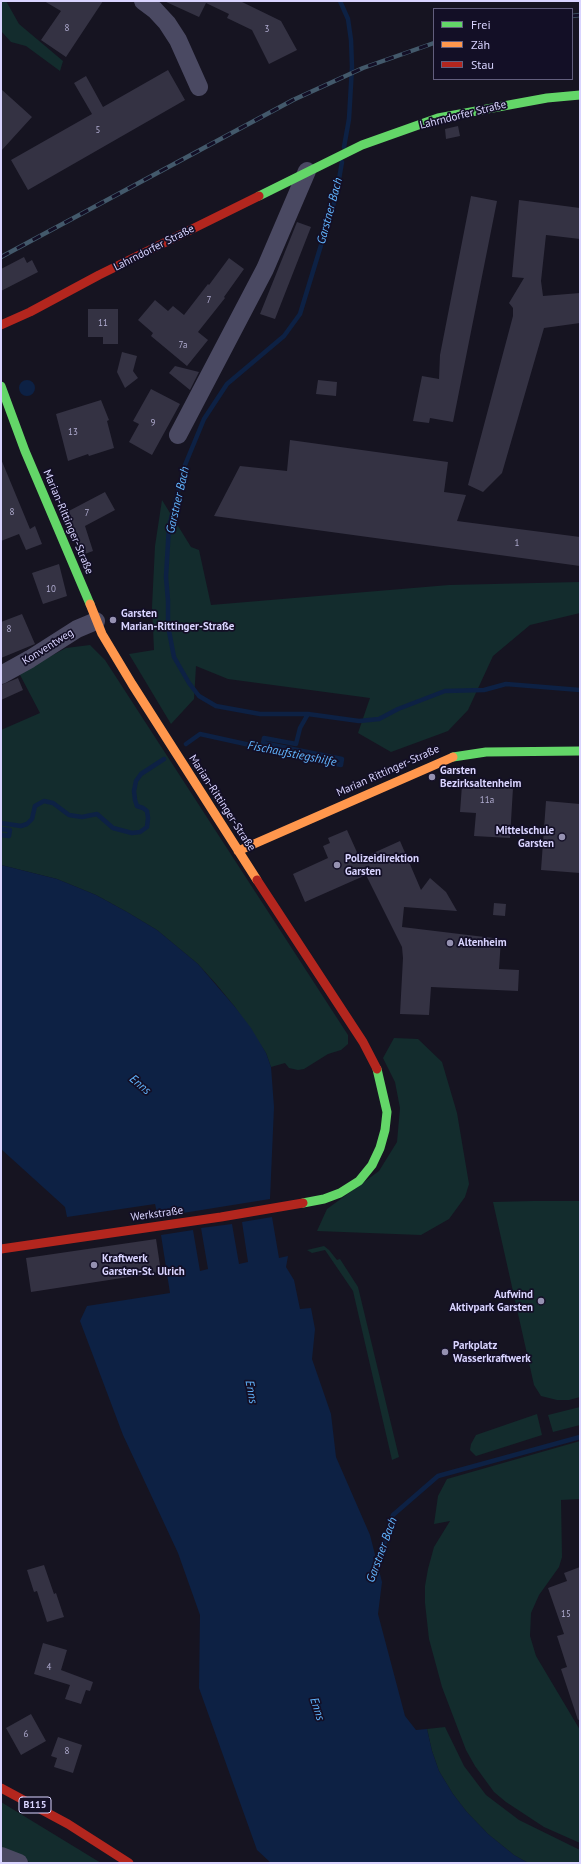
<!DOCTYPE html>
<meta charset="utf-8">
<style>
body{margin:0}
#map{position:relative;width:581px;height:1864px;overflow:hidden;background:#161421;font-family:"PT Sans",sans-serif}
canvas{display:block}
.frame{position:absolute;inset:0;border:2px solid #d9d4ff;pointer-events:none}
.legend{position:absolute;left:433px;top:8px;width:140px;height:72px;box-sizing:border-box;background:#130f26;border:1px solid #625e7d;margin:0;padding:5px 7px;list-style:none;font-size:12px;color:#d9d4ff}
.legend li{display:flex;align-items:center;gap:8px;height:20px}
.legend b{width:20px;border:1px solid #625e7d}
</style>
<div id="map">
<canvas width="581" height="1864"></canvas>
<div class="frame"></div>
<ul class="legend">
<li><b style="height:5px;background:#63d668"></b>Frei</li>
<li><b style="height:5px;background:#ff974d"></b>Zäh</li>
<li><b style="height:5px;background:#b3261e"></b>Stau</li>
</ul>
</div>
<script>
const context = document.querySelector('canvas').getContext('2d');
context.lineJoin = 'round';
function paint(path, color) { context.fillStyle = color; context.fill(path, 'evenodd'); }
const poly = rows => new Path2D(rows.map(r => 'M' + r).join(''));
function strokePath(path, color, width, dash) { context.strokeStyle = color; context.lineWidth = width; context.lineCap = dash ? 'butt' : 'round'; context.setLineDash(dash || []); context.stroke(path); }
function label(font, color, halo, rows, align = 'center') {
  context.font = font + ' "PT Sans",sans-serif'; context.lineWidth = 3.5; context.setLineDash([]); context.textBaseline = 'middle'; context.strokeStyle = halo; context.fillStyle = color; for (const [text, x, y, turn = 0] of rows) {
    context.save(); context.translate(x, y); context.rotate((+turn || 0) * Math.PI / 180); context.textAlign = isNaN(turn) ? turn : align; if (halo) context.strokeText(text, 0, 0); context.fillText(text, 0, 0); context.restore();
  }
}
paint(poly([
 [1,1,6,1,19,24,63,61,60,71,26,46,11,42,1,31],
 [162,500,191,547,199,550,211,605,449,585,580,582,580,613,530,625,493,656,468,710,448,731,391,752,358,733,370,698,228,679,196,666,194,699,171,724,129,654,154,650,152,607,155,546],
 [90,645,105,660,348,1035,348,1044,341,1050,328,1054,304,1069,298,1070,289,1068,285,1063,271,1067,266,1053,235,1007,217,985,198,964,157,930,127,912,96,895,57,879,1,865,1,730,40,713,19,673,66,648],
 [394,1038,418,1039,442,1062,457,1113,469,1184,465,1197,449,1219,421,1235,317,1231,327,1209,379,1171,397,1142,400,1108,395,1082,383,1058],
 [533,1201,580,1201,580,1397,569,1400,557,1400,541,1396,534,1385,493,1202],
 [324,1246,329,1250,337,1260,340,1259,358,1287,399,1457,392,1460,353,1291,325,1250,312,1253,307,1250],
 [580,1407,580,1425,553,1432,548,1415],
 [537,1414,542,1435,476,1456,470,1450,471,1444,476,1435],
 [580,1441,580,1499,561,1500,562,1557,559,1567,539,1595,531,1613,530,1636,536,1656,580,1730,580,1843,544,1827,506,1802,494,1792,475,1766,466,1750,442,1687,429,1639,425,1603,425,1586,428,1569,434,1547,450,1521,434,1524,438,1496,447,1479],
 [445,1727,464,1766,486,1795,519,1820,580,1850,580,1863,528,1863,514,1855,488,1834,466,1811,453,1794,439,1771,432,1751,427,1729],
 [1,1802,101,1863,32,1863,1,1850]
]), '#132c2d');
paint(poly([
 '19 388a8 8 0 1 1 16 0a8 8 0 1 1-16 0Z',
 [1,865,57,879,96,895,127,912,157,930,198,964,235,1007,251,1028,266,1053,271,1067,274,1107,270,1199,158,1217,155,1204,67,1217,65,1207,1,1149],
 [272,1217,279,1258,288,1256,286,1267,294,1280,300,1309,311,1308,315,1329,312,1359,331,1414,336,1457,370,1535,382,1582,378,1614,405,1716,416,1730,427,1729,432,1751,439,1771,453,1794,466,1811,488,1834,514,1855,528,1863,271,1863,257,1850,199,1688,200,1615,178,1553,123,1435,80,1321,87,1306,170,1293,161,1235,193,1230,200,1271,208,1269,201,1228,232,1224,239,1264,248,1262,242,1222]
]), '#0d2144');
strokePath(poly([
 [340,1,348,19,351,40,352,67,349,119,344,147],
 [342,162,336,196,300,314,284,336,227,384,204,419,185,465,169,526,166,577,168,601,168,626,174,657,189,683,199,696,216,706,260,714,308,714,359,721,379,719,398,709,445,691,484,690,506,684,580,690],
 [186,744,200,734,341,765,342,759,263,743,264,738,296,744,300,728,308,714],
 [1,823,21,826,27,824,32,819,35,806,44,801,53,803,69,815,82,817,97,814,113,828,132,833,140,832,147,827,148,818,147,811,143,808,137,806,135,800,134,791,136,781,141,774,164,759],
 [1,829,10,830,9,836,1,835],
 [376,1570,393,1515,438,1476,580,1437]
]), '#0d2144', 4.5);
paint(poly([
 [44,1,103,1,66,57,41,40,61,11],
 [164,1,240,1,281,21,297,50,269,64,252,30,227,18,229,14,206,3,199,17],
 [168,70,185,100,28,190,11,160,92,114,74,83,86,76,103,107],
 [1,89,32,117,1,151],
 [458,126,460,136,446,139,445,129],
 [471,196,497,201,453,422,430,418,429,423,413,421,422,376,439,379,440,355],
 [519,200,580,208,580,239,546,235,541,281,543,296,580,293,580,323,544,328,502,473,483,492,468,485,513,316,513,308,509,303,524,278,512,277],
 [297,222,311,227,275,319,260,314],
 [24,257,27,263,32,260,38,272,1,291,1,269],
 [229,258,244,269,224,297,225,298,198,332,208,340,187,366,151,336,153,333,138,320,155,300,168,311,173,306,184,315,208,284,209,285],
 [88,309,118,309,118,344,103,344,103,337,88,337],
 [122,352,137,356,133,371,138,378,125,388,117,372],
 [175,366,199,372,190,390,169,373],
 [318,380,337,382,336,396,316,394],
 [151,389,180,404,152,455,129,442,139,424,133,421],
 [101,400,109,420,107,421,114,448,89,456,88,454,68,461,56,414],
 [290,440,448,462,444,492,466,495,457,521,580,537,580,566,214,516,240,466,287,471],
 [1,459,30,529,35,526,42,544,26,550,19,534,1,541],
 [105,492,115,510,85,526,93,551,82,555,65,513],
 [59,564,67,596,43,604,32,573],
 [22,614,35,644,1,658,1,622],
 [18,678,23,690,1,700,1,685],
 [462,785,513,788,510,838,474,836,476,813,460,812],
 [546,801,580,804,580,873,541,870],
 [347,830,360,859,400,841,421,890,430,878,446,892,457,911,404,907,402,927,501,939,499,969,519,970,518,991,431,987,429,1015,400,1014,403,958,402,947,366,875,305,902,293,874,328,858,323,846,330,843,328,838],
 [494,903,506,904,505,916,493,915],
 [156,1239,161,1272,31,1292,26,1258],
 [44,1565,54,1594,56,1593,64,1617,47,1622,37,1591,34,1592,27,1570],
 [580,1567,580,1719,578,1720,561,1669,567,1667,557,1636,564,1634,548,1588,567,1581,564,1573],
 [43,1643,67,1650,61,1670,93,1682,90,1691,86,1690,81,1704,65,1699,70,1685,34,1674],
 [31,1714,46,1741,21,1755,6,1728],
 [58,1737,82,1745,73,1773,54,1767,57,1758,51,1756]
]), '#343243');
strokePath(poly([
 [143,1,155,10,167,23,178,40,199,87],
 [178,435,265,269,307,171],
 [1,675,30,659,77,629,96,621],
 [1,1856,19,1863]
]), '#4a4962', 18);
strokePath(poly([
 [259,196,362,145,438,118,547,98,580,95],
 [1,386,25,451,90,604],
 [453,757,486,752,580,751],
 [303,1203,324,1199,340,1193,359,1181,372,1165,380,1148,385,1130,387,1112,377,1069]
]), '#63d668', 9);
strokePath(poly([
 [90,604,102,634,132,684,257,880],
 [238,851,453,757]
]), '#ff974d', 9);
strokePath(poly([
 [1,325,30,312,99,275,259,196],
 [257,880,363,1042,377,1069],
 [1,1249,221,1217,303,1203],
 [1,1788,68,1824,129,1863]
]), '#b3261e', 9);
const rail = poly([
 [572,16,580,15],
 [1,257,293,100,363,68,434,43]
]);
strokePath(rail, '#43596b', 4.5);
strokePath(rail, '#130f26', 3, [9]);
for (const [x, y, r, color] of [
 [113,620,4,"#9591b1"],
 [432,777,4,"#9591b1"],
 [562,837,4,"#9591b1"],
 [337,865,4,"#9591b1"],
 [450,943,4,"#9591b1"],
 [94,1265,4,"#9591b1"],
 [541,1301,4,"#9591b1"],
 [445,1352,4,"#9591b1"]
]) { const dot = new Path2D(); dot.arc(x, y, r, 0, 2 * Math.PI); context.fillStyle = color; context.fill(dot); strokePath(dot, '#130f26', 1.5); }
label('9px', '#b0acd0', null, [
 ["8",67,28],
 ["3",267,29],
 ["5",98,130],
 ["7",209,300],
 ["11",103,323],
 ["7a",183,345],
 ["9",153,423],
 ["13",73,432],
 ["8",12,512],
 ["7",87,513],
 ["1",517,543],
 ["10",51,589],
 ["8",9,629],
 ["11a",487,800],
 ["15",566,1614],
 ["4",49,1667],
 ["6",26,1734],
 ["8",67,1751]
]);
for (const [x, y, w] of [
 [35,1805,32]
]) { const box = new Path2D(); box.roundRect(x - w / 2, y - 8, w, 16, 3); context.fillStyle = '#130f26'; context.fill(box); strokePath(box, '#d9d4ff', 1); }
label('bold 10px', '#d9d4ff', null, [
 ["B115",35,1805]
]);
label('11px', '#d9d4ff', '#130f26', [
 ["Lahrndorfer Straße",463,115,-14],
 ["Lahrndorfer Straße",154,248,-27],
 ["Marian-Rittinger-Straße",68,522,67],
 ["Konventweg",48,647,-32],
 ["Marian Rittinger-Straße",388,771,-24],
 ["Marian-Rittinger-Straße",222,803,57],
 ["Werkstraße",157,1214,-8]
]);
label('bold 11px', '#d9d4ff', '#130f26', [
 ["Garsten",121,614],
 ["Marian-Rittinger-Straße",121,627],
 ["Garsten",440,771],
 ["Bezirksaltenheim",440,784],
 ["Mittelschule",554,831,"right"],
 ["Garsten",554,844,"right"],
 ["Polizeidirektion",345,859],
 ["Garsten",345,872],
 ["Altenheim",458,943],
 ["Kraftwerk",102,1259],
 ["Garsten-St. Ulrich",102,1272],
 ["Aufwind",533,1295,"right"],
 ["Aktivpark Garsten",533,1308,"right"],
 ["Parkplatz",453,1346],
 ["Wasserkraftwerk",453,1359]
], 'left');
label('italic 12px', '#62b6ff', '#130f26', [
 ["Garstner Bach",330,211,-75],
 ["Garstner Bach",178,500,-77],
 ["Fischaufstiegshilfe",292,754,11],
 ["Enns",140,1085,40],
 ["Enns",251,1392,80],
 ["Garstner Bach",382,1550,-70],
 ["Enns",317,1709,72]
]);
</script>
